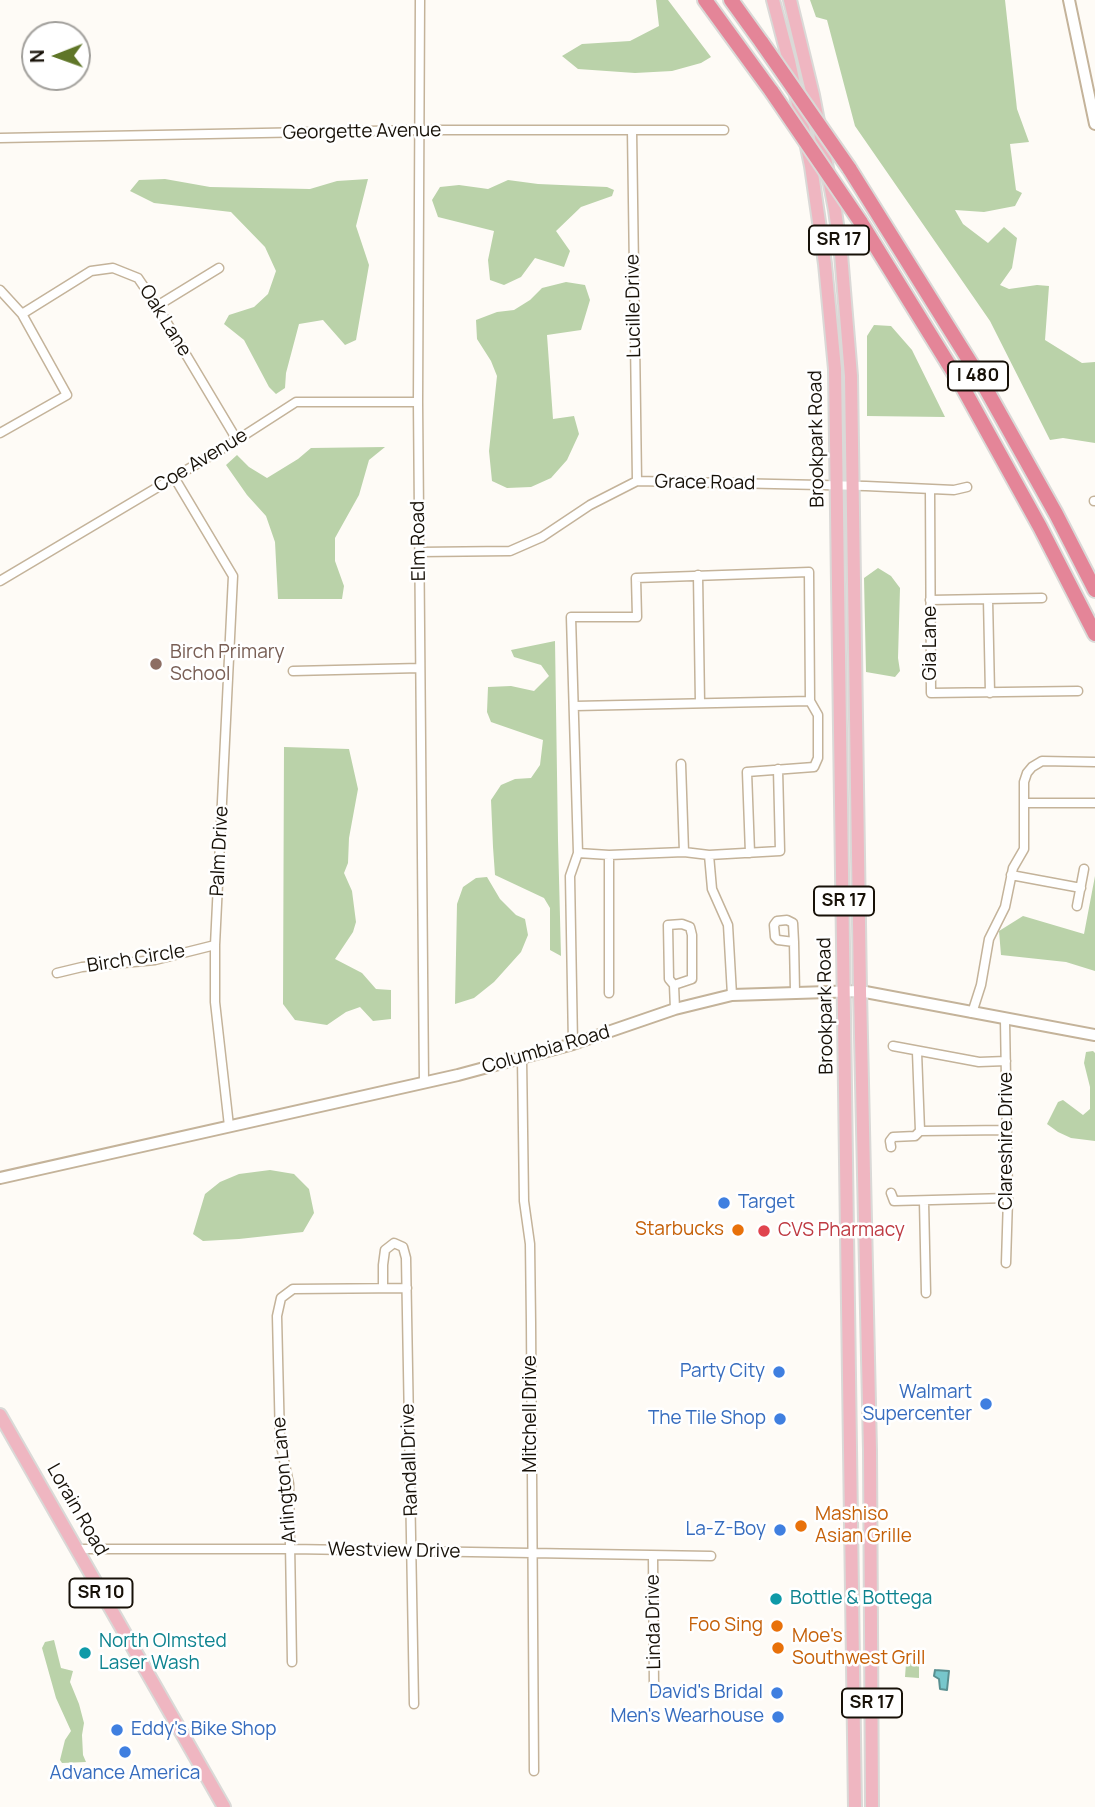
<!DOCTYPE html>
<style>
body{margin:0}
#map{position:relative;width:1095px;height:1807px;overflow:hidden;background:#fefbf6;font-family:Manrope,sans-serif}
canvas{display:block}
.north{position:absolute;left:21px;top:21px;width:70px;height:70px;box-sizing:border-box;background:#fff;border:2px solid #a2a09c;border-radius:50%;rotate:269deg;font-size:19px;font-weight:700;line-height:28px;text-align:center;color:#171108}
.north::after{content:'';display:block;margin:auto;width:24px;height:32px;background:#5f7628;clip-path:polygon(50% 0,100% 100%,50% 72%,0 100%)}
</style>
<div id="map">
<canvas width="1095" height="1807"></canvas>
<div class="north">N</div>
</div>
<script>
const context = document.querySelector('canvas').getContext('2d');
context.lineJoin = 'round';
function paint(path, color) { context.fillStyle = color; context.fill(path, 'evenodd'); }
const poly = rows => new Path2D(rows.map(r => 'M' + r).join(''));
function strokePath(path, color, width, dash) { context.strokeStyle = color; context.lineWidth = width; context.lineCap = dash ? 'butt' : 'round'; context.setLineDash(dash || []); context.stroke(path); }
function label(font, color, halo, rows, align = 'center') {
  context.font = font + ' Manrope,sans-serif'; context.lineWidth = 5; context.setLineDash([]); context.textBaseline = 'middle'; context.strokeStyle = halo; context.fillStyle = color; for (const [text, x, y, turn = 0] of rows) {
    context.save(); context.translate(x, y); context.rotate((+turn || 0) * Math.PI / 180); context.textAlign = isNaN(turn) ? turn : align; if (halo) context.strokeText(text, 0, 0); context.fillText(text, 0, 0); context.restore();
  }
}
paint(poly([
 [656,0,668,0,711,57,701,63,672,71,635,73,578,69,562,56,582,44,630,41,659,26],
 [810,0,1005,0,1017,109,1029,142,1010,144,1016,190,1022,193,1015,206,984,212,955,210,963,224,988,243,1004,227,1017,238,1012,268,1000,285,1009,289,1037,285,1049,286,1045,340,1082,363,1095,362,1095,443,1063,438,1050,440,990,321,855,126,827,20,816,17],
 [165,179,210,187,310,189,337,181,368,179,356,226,369,265,356,340,345,345,323,320,299,324,286,373,285,388,276,394,269,387,244,340,224,324,229,315,254,307,268,294,276,271,265,247,231,212,154,203,130,191,139,180],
 [508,180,538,184,607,187,614,190,612,196,581,207,556,231,570,251,564,267,535,258,521,277,504,285,490,280,488,260,494,231,438,217,432,200,440,187,459,185,488,189],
 [566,282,585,285,590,300,581,330,547,335,553,419,574,416,579,434,567,460,551,478,531,487,507,488,492,481,489,451,497,376,491,361,477,339,476,320,497,312,514,310,530,300,542,288],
 [874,325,891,326,912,350,945,417,867,416,867,336],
 [385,447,369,460,359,495,335,538,335,561,344,586,342,599,278,599,275,542,266,516,247,495,226,465,237,455,249,467,267,478,298,459,311,448],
 [878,568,891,576,900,588,898,658,900,671,895,677,866,672,864,578],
 [555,641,558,840,561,956,550,950,550,908,544,898,495,875,493,847,491,800,501,785,515,779,531,778,540,765,543,740,491,722,487,712,488,687,511,686,534,691,549,676,541,665,514,657,511,650],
 [284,747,349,749,358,789,349,838,348,863,344,873,352,891,356,922,353,932,335,959,362,973,376,989,391,990,391,1019,373,1021,360,1007,346,1012,327,1025,295,1020,283,1004],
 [1095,876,1095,971,1066,962,1001,955,999,931,1023,916,1084,934],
 [487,877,500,899,516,915,525,919,528,935,521,952,494,982,474,998,455,1004,457,904,463,887,476,878],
 [1093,1051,1095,1053,1095,1141,1071,1138,1058,1132,1047,1124,1058,1102,1063,1100,1083,1115,1090,1109,1090,1087,1084,1063,1086,1052],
 [270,1170,294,1174,309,1189,314,1213,303,1232,239,1239,203,1241,193,1234,205,1194,220,1182,239,1174],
 [54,1640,61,1668,73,1671,70,1682,79,1704,84,1723,82,1735,83,1755,86,1762,62,1763,60,1760,65,1740,71,1731,56,1698,42,1648,45,1642],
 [906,1663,919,1664,919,1678,905,1677]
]), '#bad2a9');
const water = poly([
 [935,1670,949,1671,947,1690,940,1689,939,1679,934,1676,935,1670]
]);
paint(water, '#77c7cc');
strokePath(water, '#5a9091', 2);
const street = poly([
 [420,0,418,402,424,1082],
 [632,130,637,481],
 [0,138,418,130,724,130],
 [0,290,22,314,67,395,0,433],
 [157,306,219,268],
 [22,314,91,271,113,268,138,278,157,306,237,440],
 [174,477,233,576,215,945,215,1002,229,1126],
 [930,489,931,693,1078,691],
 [1094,501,1095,501],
 [419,552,510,551,542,537,590,505,637,481,866,486,954,490,967,487],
 [698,575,700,703],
 [0,581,237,440,296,402,418,402],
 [988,599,990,693],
 [930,600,1042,598],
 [293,671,420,668],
 [575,706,810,701],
 [681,764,684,852],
 [1025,803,1095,803],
 [578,853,609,855,684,852,709,855,780,851,778,769],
 [609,855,609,993],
 [709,855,712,889,728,925,732,995],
 [1011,875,1081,888],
 [1077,906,1084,869],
 [794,942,778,940,775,937,774,925,777,921,787,920,793,923,794,942,795,992],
 [57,973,82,967,155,960,215,945],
 [674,985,692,979,692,935,690,927,682,924,668,925,669,979,674,985,675,1009],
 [972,1013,981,985,989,939,1005,907,1013,868,1024,849,1024,782,1027,773,1032,767,1042,761,1095,762],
 [1005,1020,1008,1198,1006,1263],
 [573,1044,570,876,578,853,571,617,637,617,636,578,809,572,810,701,818,715,818,758,814,767,747,772,750,853],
 [893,1046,979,1062,1006,1061],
 [917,1052,920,1131,1007,1130],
 [522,1058,524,1201,530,1244,531,1323,534,1771],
 [891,1147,890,1141,893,1137,915,1136,920,1131],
 [891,1193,894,1201,1008,1198],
 [924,1201,926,1293],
 [383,1288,383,1265,385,1250,394,1243,403,1247,406,1258,414,1704],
 [78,1549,291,1549,711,1556],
 [653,1556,654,1688],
 [292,1662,289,1484,280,1441,277,1316,281,1298,293,1289,407,1288]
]);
const secondary = poly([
 [1069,0,1095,124],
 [0,1178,458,1075,573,1044,675,1009,732,995,860,991,1095,1035]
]);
const primary = poly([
 [773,0,789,61,811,166,825,264,835,369,855,1807],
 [790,0,813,95,835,210,841,254,851,376,860,991,870,1450,872,1807],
 [0,1415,224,1807]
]);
const highway = poly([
 [705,0,772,92],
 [731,0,762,43],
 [849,168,977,373,1056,514,1095,590],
 [860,221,962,386,1040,527,1095,634]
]);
strokePath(street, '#c4b39a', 11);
strokePath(secondary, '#c4b39a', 14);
strokePath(primary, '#dad9d7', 16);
strokePath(highway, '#dad9d7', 18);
strokePath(street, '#fff', 8);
strokePath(secondary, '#fff', 10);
strokePath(primary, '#efb6c1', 12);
strokePath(highway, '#e48598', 14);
const highwayBridge = poly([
 [762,43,849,168],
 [772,92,860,221]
]);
strokePath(highwayBridge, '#dad9d7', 18, []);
strokePath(highwayBridge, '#e48598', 14);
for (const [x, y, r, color] of [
 [156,664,7,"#8d6e63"],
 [724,1203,7,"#3f7fe0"],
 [738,1230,7,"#e8710a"],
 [764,1231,7,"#e0444e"],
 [779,1372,7,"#3f7fe0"],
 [986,1404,7,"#3f7fe0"],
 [780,1419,7,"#3f7fe0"],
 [801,1526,7,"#e8710a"],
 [780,1530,7,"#3f7fe0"],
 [776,1599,7,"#0f9aa8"],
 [777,1626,7,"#e8710a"],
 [778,1648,7,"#e8710a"],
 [85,1653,7,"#0f9aa8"],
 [777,1693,7,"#3f7fe0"],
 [778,1717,7,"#3f7fe0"],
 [117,1730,7,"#3f7fe0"],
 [125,1752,7,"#3f7fe0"]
]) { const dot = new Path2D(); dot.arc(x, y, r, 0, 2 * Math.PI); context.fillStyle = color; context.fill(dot); strokePath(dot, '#fff', 2.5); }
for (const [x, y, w] of [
 [839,240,60],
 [978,376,60],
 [844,901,60],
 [101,1593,63],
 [872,1703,60]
]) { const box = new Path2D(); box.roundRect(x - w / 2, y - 14.5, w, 29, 5); context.fillStyle = '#fff'; context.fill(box); strokePath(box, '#171108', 2); }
label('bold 18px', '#171108', null, [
 ["SR 17",839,240],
 ["I 480",978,376],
 ["SR 17",844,901],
 ["SR 10",101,1593],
 ["SR 17",872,1703]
]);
label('19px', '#171108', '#fff', [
 ["Georgette Avenue",362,132,-1],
 ["Lucille Drive",634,306,-91],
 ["Oak Lane",165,321,58],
 ["Brookpark Road",817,439,-91],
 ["Coe Avenue",201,461,-31],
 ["Grace Road",705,483,1],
 ["Elm Road",419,541,-91],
 ["Gia Lane",931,643,-90],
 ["Palm Drive",220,851,-87],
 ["Birch Circle",136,959,-9],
 ["Brookpark Road",826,1006,-91],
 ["Columbia Road",546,1050,-16],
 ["Clareshire Drive",1007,1141,-90],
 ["Mitchell Drive",531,1414,-90],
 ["Randall Drive",410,1460,-92],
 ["Arlington Lane",285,1480,-95],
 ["Lorain Road",77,1510,60],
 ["Westview Drive",394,1551,1],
 ["Linda Drive",654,1622,-91]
]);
label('19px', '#785e54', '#fff', [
 ["Birch Primary",170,653],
 ["School",170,675]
], 'left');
label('19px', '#366cbe', '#fff', [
 ["Target",738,1203,"left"],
 ["Party City",765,1372],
 ["Walmart",972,1393],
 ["Supercenter",972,1415],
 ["The Tile Shop",766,1419],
 ["La-Z-Boy",766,1530],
 ["David's Bridal",763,1693],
 ["Men's Wearhouse",764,1717],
 ["Eddy's Bike Shop",131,1730,"left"],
 ["Advance America",125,1774,"center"]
], 'right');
label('19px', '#c56008', '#fff', [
 ["Starbucks",724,1230],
 ["Mashiso",815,1515,"left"],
 ["Asian Grille",815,1537,"left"],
 ["Foo Sing",763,1626],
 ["Moe's",792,1637,"left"],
 ["Southwest Grill",792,1659,"left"]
], 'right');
label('19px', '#be3a42', '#fff', [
 ["CVS Pharmacy",778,1231]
], 'left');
label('19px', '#0d838f', '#fff', [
 ["Bottle & Bottega",790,1599],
 ["North Olmsted",99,1642],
 ["Laser Wash",99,1664]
], 'left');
</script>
